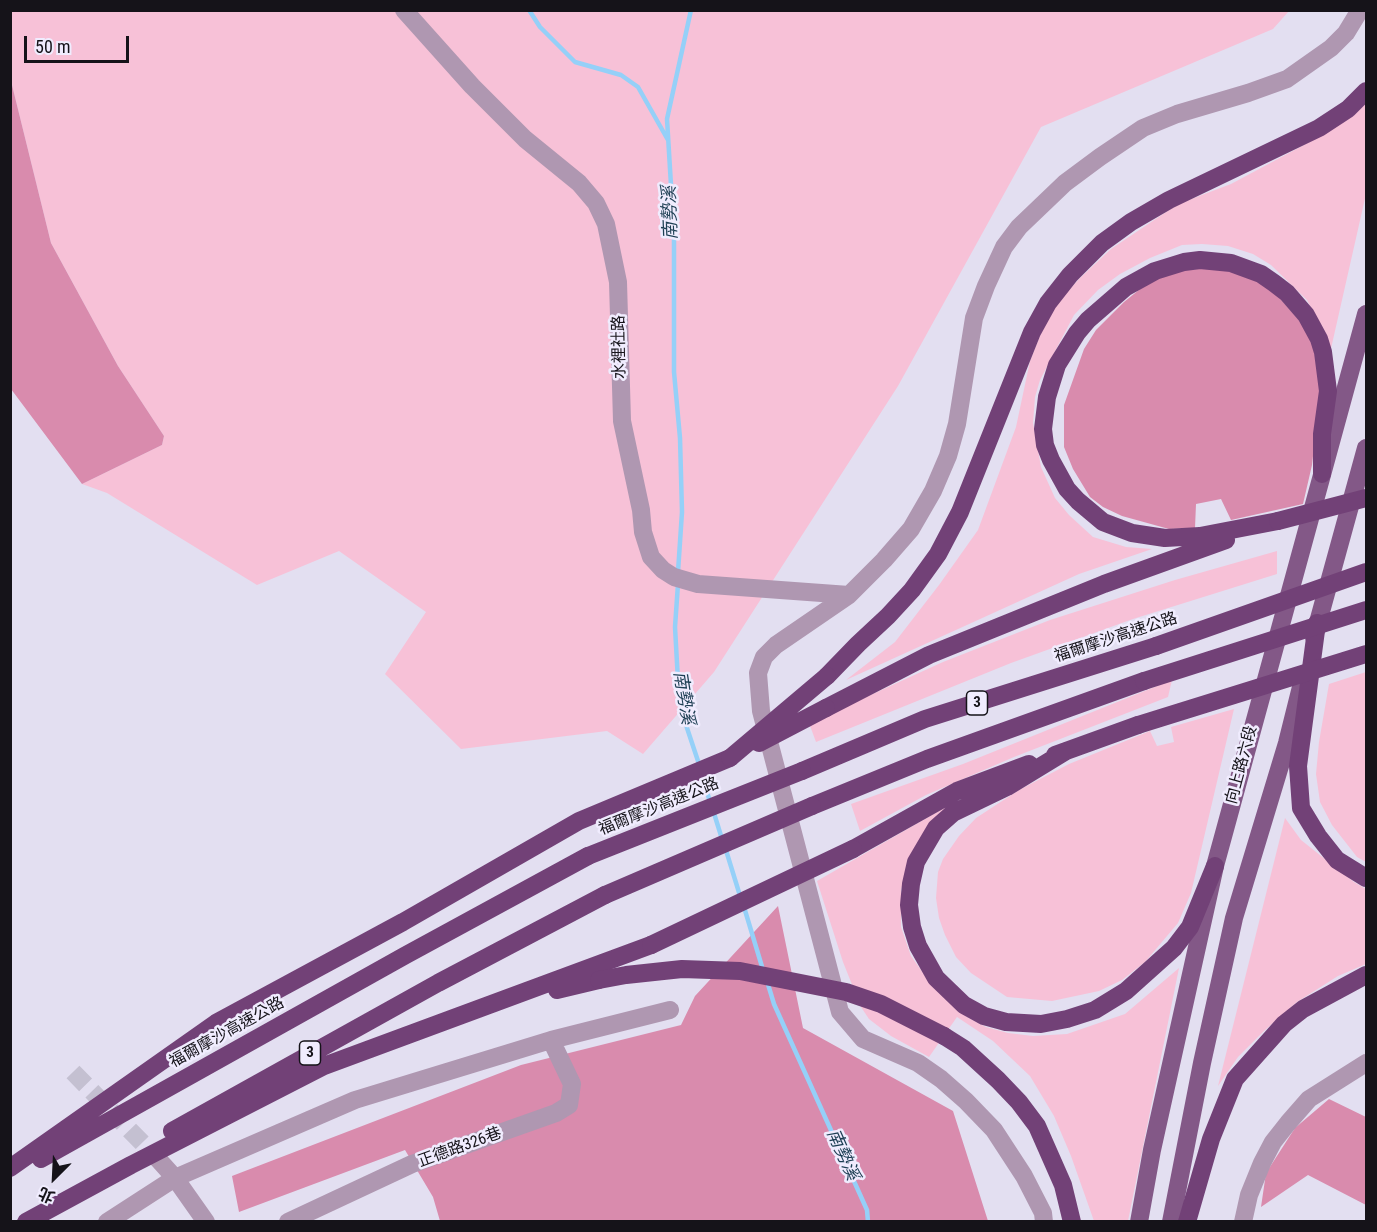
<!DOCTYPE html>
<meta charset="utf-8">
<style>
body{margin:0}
#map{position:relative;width:1377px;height:1232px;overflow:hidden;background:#e3dff1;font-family:"Roboto Condensed","Noto Sans TC",sans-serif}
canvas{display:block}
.frame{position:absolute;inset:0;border:12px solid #151319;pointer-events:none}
.north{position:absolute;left:24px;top:1148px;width:60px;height:60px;-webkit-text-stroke:4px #f0ecfe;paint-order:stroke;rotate:204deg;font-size:16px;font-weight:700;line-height:24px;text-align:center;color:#151319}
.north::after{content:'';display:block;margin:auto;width:21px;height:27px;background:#151319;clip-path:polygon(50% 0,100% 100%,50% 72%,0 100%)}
.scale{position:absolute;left:24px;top:36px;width:105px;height:27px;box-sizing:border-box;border:3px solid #151319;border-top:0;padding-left:8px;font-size:18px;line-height:21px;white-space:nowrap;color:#151319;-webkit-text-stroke:4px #f0ecfe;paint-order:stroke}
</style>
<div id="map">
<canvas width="1377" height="1232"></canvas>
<div class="frame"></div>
<div class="north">北</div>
<div class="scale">50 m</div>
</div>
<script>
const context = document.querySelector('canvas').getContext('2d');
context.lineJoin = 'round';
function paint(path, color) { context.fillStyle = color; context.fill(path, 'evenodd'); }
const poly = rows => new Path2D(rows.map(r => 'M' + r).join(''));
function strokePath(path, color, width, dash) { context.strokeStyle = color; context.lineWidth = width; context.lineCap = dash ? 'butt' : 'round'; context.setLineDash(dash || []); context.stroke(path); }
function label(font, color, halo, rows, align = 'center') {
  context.font = font + ' "Roboto Condensed","Noto Sans TC",sans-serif'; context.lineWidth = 5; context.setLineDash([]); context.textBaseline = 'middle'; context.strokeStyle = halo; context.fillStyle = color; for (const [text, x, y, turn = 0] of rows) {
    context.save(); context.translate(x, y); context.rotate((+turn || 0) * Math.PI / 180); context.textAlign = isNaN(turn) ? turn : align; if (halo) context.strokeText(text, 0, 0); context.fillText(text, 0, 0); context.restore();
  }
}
paint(poly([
 [10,11,1289,11,1273,29,1041,127,898,386,714,672,643,754,607,731,461,749,385,674,426,612,339,551,257,585,107,493,82,484,162,445,164,436,118,366,51,243,11,81],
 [1366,103,1366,194,1330,353,1323,331,1307,300,1271,265,1253,254,1228,246,1202,244,1182,245,1150,258,1120,274,1098,290,1074,315,1040,380,1035,397,1033,423,1041,467,1055,498,1069,515,1093,537,1126,547,1152,549,1079,574,846,680,895,642,939,585,978,530,1016,427,1030,361,1041,333,1056,304,1079,279,1111,249,1178,204,1231,184,1304,145,1353,116],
 [1277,551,1277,574,1133,619,1011,663,816,742,809,723,943,662,1050,620,1175,580],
 [1366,672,1366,862,1357,857,1332,825,1320,802,1316,774,1319,742,1329,684],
 [1172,680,1168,697,1014,757,926,795,860,831,851,804,963,764],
 [1234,709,1191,893,1178,923,1145,962,1122,980,1099,991,1052,1001,1007,997,971,973,956,957,945,935,939,918,936,898,938,872,943,859,959,836,976,818,1019,790,1069,764,1150,731,1157,746,1174,742,1171,727],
 [951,804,906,872,901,890,901,927,911,956,926,977,967,1017,986,1027,1008,1033,1033,1036,1067,1034,1125,1014,1179,968,1128,1221,1094,1221,1071,1156,1054,1116,1030,1076,993,1041,957,1017,929,1057,891,1036,869,1019,861,1007,843,962,817,881],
 [1285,818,1301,840,1354,882,1366,889,1366,964,1338,976,1297,1002,1264,1031,1238,1057,1218,1086]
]), '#f7c1d7');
paint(poly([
 [11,81,51,243,118,366,164,436,162,445,82,484,11,389],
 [1208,268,1238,272,1259,281,1278,296,1299,320,1312,340,1321,384,1312,465,1303,504,1231,520,1221,499,1196,504,1195,528,1169,529,1122,516,1103,507,1090,497,1073,469,1064,447,1064,405,1084,349,1096,330,1124,302,1145,285,1165,275,1186,270],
 [778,906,803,1028,953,1111,988,1221,440,1221,433,1197,405,1150,239,1212,232,1176,521,1065,681,1025,695,996],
 [1329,1099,1366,1117,1366,1205,1308,1175,1261,1207,1266,1173,1295,1128]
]), '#d98bad');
strokePath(poly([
 [529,10,540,27,575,62,621,75,638,87,668,140],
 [678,572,682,512,680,438,674,372,674,235,667,119,691,10],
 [678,584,675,627,678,681,687,728,700,767],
 [702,775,710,802],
 [713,810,722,839],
 [725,847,741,899],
 [744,907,763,970],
 [767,981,774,1004,867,1210,868,1222]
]), '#95d0f8', 4.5);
strokePath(poly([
 [73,1072,157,1158]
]), '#c4c0d1', 18, [18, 9]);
strokePath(poly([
 [404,10,472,86,525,139,579,183,596,203,606,224,618,282,622,421,641,510,643,532,651,557,663,570,674,577,698,584,849,595],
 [157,1158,175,1178,206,1222],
 [107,1222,175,1178,355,1100,551,1040,670,1010],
 [288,1222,412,1164,556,1113,569,1105,572,1084,551,1040],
 [1044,1222,1043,1213,1024,1176,994,1130,966,1101,941,1079,918,1063,863,1039,840,1012,761,711,758,673,764,657,776,645,849,595,884,560,911,529,933,491,948,456,957,424,974,318,986,286,1004,247,1019,227,1065,183,1100,157,1143,128,1177,114,1248,93,1287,79,1331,48,1346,33,1360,10],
 [1243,1222,1249,1195,1262,1163,1273,1142,1288,1123,1309,1099,1366,1063]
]), '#af97b1', 18);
strokePath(poly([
 [1314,637,1366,448],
 [1139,1222,1152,1150,1215,866,1366,314],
 [1171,1222,1202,1063,1234,918,1287,743,1304,675]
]), '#835887', 18);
strokePath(poly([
 [1278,521,1200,536,1165,538,1132,533,1103,522,1078,501,1067,489,1051,460,1045,445,1043,429,1047,397,1057,365,1077,333,1088,320,1126,287,1155,271,1184,262,1200,260,1231,263,1261,274,1274,283,1287,293,1306,315,1319,339,1323,352,1328,391,1322,434,1322,474],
 [1317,623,1298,766,1301,808,1318,836,1337,860,1366,878],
 [827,676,858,644,888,616,912,590,938,554,960,512,1032,332,1048,303,1070,275,1102,243,1131,222,1169,200,1319,128,1348,109,1366,91],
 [826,708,929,655,1104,584,1226,540],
 [1066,751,1007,787,953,813,936,828,916,862,911,884,909,905,912,927,918,946,936,978,964,1005,984,1016,1006,1022,1041,1024,1067,1019,1095,1010,1126,991,1174,948,1190,927,1215,866],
 [1055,755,1138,725],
 [802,771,925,719,1156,646],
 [812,806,927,759,1144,681],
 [853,849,957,791,1029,764],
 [557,990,599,980],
 [944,1036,963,1048,998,1080,1019,1102,1037,1126,1063,1185,1072,1222],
 [172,1131,438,983,605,895],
 [41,1159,406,955,588,856],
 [10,1168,216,1023,403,922,579,821,730,758],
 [26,1222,131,1165,324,1066,651,945],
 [1187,1222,1211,1139,1235,1079,1284,1024,1303,1009,1366,975]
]), '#724177', 18);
strokePath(poly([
 [1278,521,1366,498],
 [1156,646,1366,572],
 [1144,681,1366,610],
 [1138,725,1366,654],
 [759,743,826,708],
 [730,758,827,676],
 [588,856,802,771],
 [605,895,812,806],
 [651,945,853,849],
 [599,980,626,975,682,969,740,971,846,992,881,1004,944,1036]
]), '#724177', 18);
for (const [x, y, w] of [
 [977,703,21],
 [310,1053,21]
]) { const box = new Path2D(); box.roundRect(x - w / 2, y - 12, w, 24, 4.5); context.fillStyle = '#f0ecfe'; context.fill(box); strokePath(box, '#151319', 1.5); }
label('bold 15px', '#151319', null, [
 ["3",977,703],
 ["3",310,1053]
]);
label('16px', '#151319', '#f0ecfe', [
 ["水裡社路",620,347,-91],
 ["福爾摩沙高速公路",1116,638,-18],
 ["向上路六段",1242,765,-75],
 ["福爾摩沙高速公路",659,807,-22],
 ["福爾摩沙高速公路",227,1033,-29],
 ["正德路326巷",460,1148,-20]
]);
label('italic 18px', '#1d3e53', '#f0ecfe', [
 ["南勢溪",671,213,-92],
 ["南勢溪",683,698,81],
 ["南勢溪",842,1155,66]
]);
</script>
